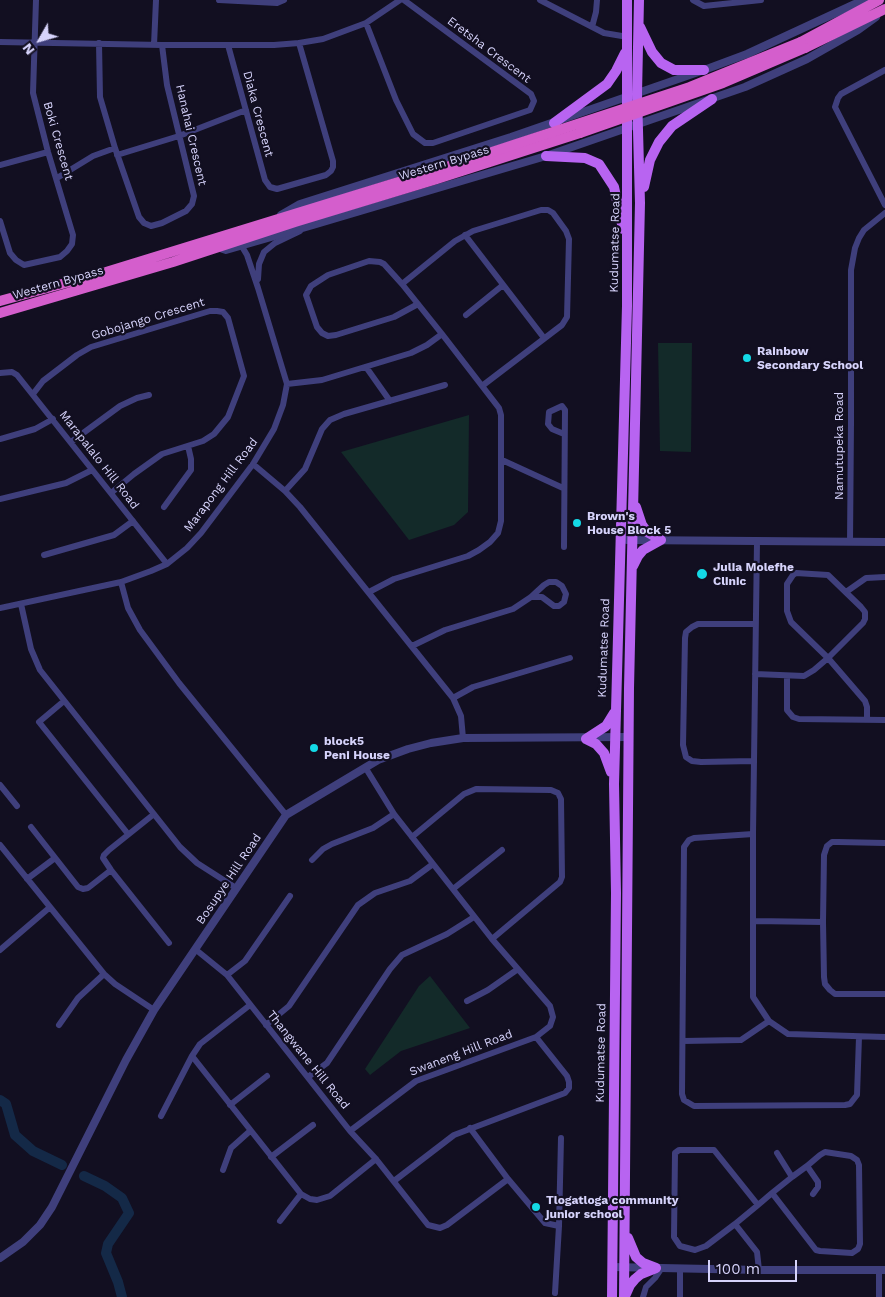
<!DOCTYPE html>
<style>
body{margin:0}
#map{position:relative;width:885px;height:1297px;overflow:hidden;background:#120f21;font-family:"Work Sans",sans-serif}
canvas{display:block}
.north{position:absolute;left:15px;top:15px;width:50px;height:50px;-webkit-text-stroke:4px #120f21;paint-order:stroke;rotate:232deg;font-size:14px;font-weight:700;line-height:20px;text-align:center;color:#d6d3fb}
.north::after{content:'';display:block;margin:auto;width:18px;height:22px;background:#d6d3fb;clip-path:polygon(50% 0,100% 100%,50% 72%,0 100%)}
.scale{position:absolute;left:708px;top:1260px;width:89px;height:22px;box-sizing:border-box;border:2px solid #d6d3fb;border-top:0;padding-left:6px;font-size:15px;line-height:18px;white-space:nowrap;color:#d6d3fb;-webkit-text-stroke:4px #120f21;paint-order:stroke}
</style>
<div id="map">
<canvas width="885" height="1297"></canvas>
<div class="north">N</div>
<div class="scale">100 m</div>
</div>
<script>
const context = document.querySelector('canvas').getContext('2d');
context.lineJoin = 'round';
function paint(path, color) { context.fillStyle = color; context.fill(path, 'evenodd'); }
const poly = rows => new Path2D(rows.map(r => 'M' + r).join(''));
function strokePath(path, color, width, dash) { context.strokeStyle = color; context.lineWidth = width; context.lineCap = dash ? 'butt' : 'round'; context.setLineDash(dash || []); context.stroke(path); }
function label(font, color, halo, rows, align = 'center') {
  context.font = font + ' "Work Sans",sans-serif'; context.lineWidth = 4.5; context.setLineDash([]); context.textBaseline = 'middle'; context.strokeStyle = halo; context.fillStyle = color; for (const [text, x, y, turn = 0] of rows) {
    context.save(); context.translate(x, y); context.rotate((+turn || 0) * Math.PI / 180); context.textAlign = isNaN(turn) ? turn : align; if (halo) context.strokeText(text, 0, 0); context.fillText(text, 0, 0); context.restore();
  }
}
paint(poly([
 [658,343,692,343,691,452,660,451],
 [469,415,468,512,454,525,409,540,341,452],
 [430,976,470,1028,401,1051,370,1075,365,1069,419,986]
]), '#132a29');
strokePath(poly([
 [0,1100,6,1104,15,1135,33,1151,62,1165],
 [84,1176,105,1186,122,1198,129,1213,108,1244,106,1253,118,1282,122,1297]
]), '#142947', 10);
strokePath(poly([
 [219,0,277,3,284,0],
 [540,0,604,33,628,37],
 [693,0,704,6,761,0],
 [366,23,396,100,413,134,425,143,433,143,530,110,534,101,531,94,404,0],
 [592,27,596,12,597,0],
 [0,42,162,45,274,45,299,43,323,39,366,23,400,0],
 [99,43,100,97,115,148,139,217,144,223,151,226,162,223,186,211,192,204,194,196,167,85,162,45],
 [154,45,156,0],
 [228,45,265,180,270,187,277,189,326,175,331,171,333,167,333,161,299,43],
 [885,70,841,94,838,98,835,107,885,205],
 [117,155,179,136,246,110],
 [0,165,48,152],
 [57,178,93,156,115,148],
 [0,221,10,253,16,260,24,265,60,257,67,251,72,244,73,235,48,152,33,93,36,0],
 [465,235,544,338],
 [258,279,259,264,264,252,275,243,300,231],
 [402,284,455,241,473,231,541,210,548,210,553,213,566,231,569,239,567,317,562,325,482,386],
 [466,315,503,285],
 [366,367,390,401],
 [0,373,12,372,17,375,167,564],
 [287,384,322,380,411,353,427,345,442,334],
 [33,394,43,381,77,355,91,347,210,311,217,311,223,312,228,318,244,376,228,417,214,434,203,441,162,454,134,474,111,493],
 [564,434,552,429,548,424,549,412,562,406,565,410,564,547],
 [0,439,35,429,53,419],
 [71,442,120,406,137,398,149,395],
 [502,460,563,488],
 [253,464,285,491,300,507,453,698,461,716,463,738],
 [285,491,305,469,322,429,330,420,344,414,445,385],
 [0,499,66,483,92,470],
 [164,507,191,470,191,459,188,446],
 [757,542,753,834,753,997,769,1021,788,1034,885,1037],
 [850,542,851,423,851,270,855,248,859,238,864,230,885,213],
 [44,555,114,535,133,521],
 [121,582,128,608,140,630,179,683,286,815],
 [369,592,394,579,468,556,479,550,490,542,498,533,501,521,501,415,499,408,442,334,402,284,384,264,380,262,369,261,328,275,311,286,306,295,317,327,322,333,328,336,336,335,394,317,418,304],
 [846,592,866,578,885,577],
 [21,604,31,649,40,670,180,847,197,863,236,888],
 [0,608,121,582,151,571,167,564,187,548,201,533,253,464,274,429,283,405,287,384,258,288,247,255,241,245],
 [412,646,445,630,513,609,531,597,544,585,549,582,556,582,562,586,566,594,564,602,559,606,554,606,542,597,531,597],
 [755,674,804,676,814,670,828,658,863,623,865,619,865,612,861,607,828,575,796,573,793,575,787,584,787,611,791,622,828,658,865,701,867,707,867,719],
 [787,676,787,710,793,717,799,719,885,720],
 [453,698,473,687,570,658],
 [64,701,39,722,128,834],
 [754,761,701,762,692,761,686,757,683,745,685,638,686,632,692,627,698,624,755,624],
 [0,785,17,806],
 [154,814,109,850,104,855,103,858,111,870,169,943],
 [31,827,78,887,83,889,88,888,111,870],
 [753,834,694,838,689,840,684,847,682,1094,684,1100,694,1106,845,1105,850,1104,857,1095,859,1037],
 [412,837,464,794,476,789,551,790,558,793,561,799,562,877,560,882,492,939],
 [885,843,838,842,832,842,827,846,824,855,823,922,824,977,825,984,830,990,835,994,885,994],
 [0,845,104,974,115,984,154,1010],
 [312,860,323,849,332,844,373,828,394,814],
 [27,879,55,858],
 [453,889,502,850],
 [754,921,823,922],
 [195,949,227,975,350,1131,376,1159,428,1225,440,1228,447,1225,508,1179],
 [0,950,49,908],
 [227,975,245,961,290,896],
 [467,1001,488,990,518,969],
 [59,1025,78,998,104,974],
 [266,1025,289,1006,358,905,375,893,410,881,433,864],
 [683,1041,741,1040,769,1021],
 [192,1056,301,1194,310,1199,317,1200,330,1196,376,1159],
 [308,1077,327,1063,390,969,402,955,447,934,474,917],
 [230,1105,267,1076],
 [161,1116,192,1056,200,1044,250,1005],
 [470,1128,508,1179,545,1223,559,1226],
 [350,1131,416,1081,536,1037,550,1026,553,1017,550,1006,492,939,394,814,365,767],
 [777,1153,792,1177],
 [271,1157,313,1125],
 [807,1166,818,1182,818,1187,813,1194],
 [223,1170,231,1148,250,1131],
 [394,1181,454,1135,565,1093,569,1088,569,1082,567,1076,536,1037],
 [758,1205,714,1150,679,1150,675,1153,674,1237,680,1246,695,1250,706,1246,735,1224,758,1205,772,1193,792,1177,807,1166,820,1155,825,1152,851,1156,857,1160,859,1165,860,1244,858,1249,852,1253,820,1251,816,1250,772,1193],
 [280,1221,301,1194],
 [735,1224,757,1252,759,1270],
 [555,1293,559,1226,561,1138],
 [643,1297,646,1287,655,1278,661,1269],
 [680,1297,680,1269],
 [879,1297,879,1270]
]), '#3f3f7c', 6);
strokePath(poly([
 [281,215,300,204,511,137,704,70,747,54,855,4,873,0],
 [223,249,226,250,313,225,546,156,745,87,807,59,858,30,876,17],
 [627,540,885,542],
 [0,1258,23,1242,40,1225,52,1207,126,1060,154,1010,286,815,378,760,408,749,431,743,463,738,629,737],
 [612,1267,759,1270,885,1270]
]), '#3f3f7c', 8);
strokePath(poly([
 [640,27,652,52,661,63,674,70,704,70],
 [554,123,607,84,616,71,625,53],
 [546,156,585,158,599,164,614,187,623,229],
 [644,187,650,160,659,142,672,126,712,99],
 [636,507,642,525,647,532,661,540],
 [633,566,638,556,643,550,661,540],
 [586,739,596,744,604,753,611,772],
 [586,739,606,726,614,713],
 [628,1238,636,1257,643,1263,656,1268],
 [626,1294,630,1285,635,1279,641,1274,656,1268],
 [612,1297,616,893,614,784,627,306,627,0],
 [624,1297,629,688,640,203,637,94,639,0]
]), '#b864f1', 10);
strokePath(poly([
 [801,42,879,0],
 [805,48,885,9],
 [0,301,106,272,434,171],
 [0,313,173,262,295,222,437,179,580,133]
]), '#d45ecc', 10);
strokePath(poly([
 [580,133,723,83,805,48],
 [434,171,690,87,801,42]
]), '#d45ecc', 10);
for (const [x, y, r, color] of [
 [747,358,5,"#14d9e6"],
 [577,523,5,"#14d9e6"],
 [702,574,6,"#14d9e6"],
 [314,748,5,"#14d9e6"],
 [536,1207,5,"#14d9e6"]
]) { const dot = new Path2D(); dot.arc(x, y, r, 0, 2 * Math.PI); context.fillStyle = color; context.fill(dot); strokePath(dot, '#120f21', 2); }
label('12px', '#d6d3fb', '#120f21', [
 ["Eretsha Crescent",489,50,37],
 ["Diaka Crescent",258,114,75],
 ["Hanahai Crescent",191,135,77],
 ["Boki Crescent",58,141,74],
 ["Western Bypass",444,163,-17],
 ["Kudumatse Road",615,243,-89],
 ["Western Bypass",58,283,-16],
 ["Gobojango Crescent",148,319,-17],
 ["Namutupeka Road",839,446,-90],
 ["Marapalalo Hill Road",99,460,52],
 ["Marapong Hill Road",221,485,-53],
 ["Kudumatse Road",604,648,-88],
 ["Bosupye Hill Road",229,879,-56],
 ["Swaneng Hill Road",461,1053,-21],
 ["Kudumatse Road",601,1053,-89],
 ["Thangwane Hill Road",308,1060,51]
]);
label('bold 12px', '#d6d3fb', '#120f21', [
 ["Rainbow",757,351],
 ["Secondary School",757,365],
 ["Brown's",587,516],
 ["House Block 5",587,530],
 ["Julia Molefhe",713,567],
 ["Clinic",713,581],
 ["block5",324,741],
 ["Peni House",324,755],
 ["Tlogatloga community",546,1200],
 ["junior school",546,1214]
], 'left');
</script>
